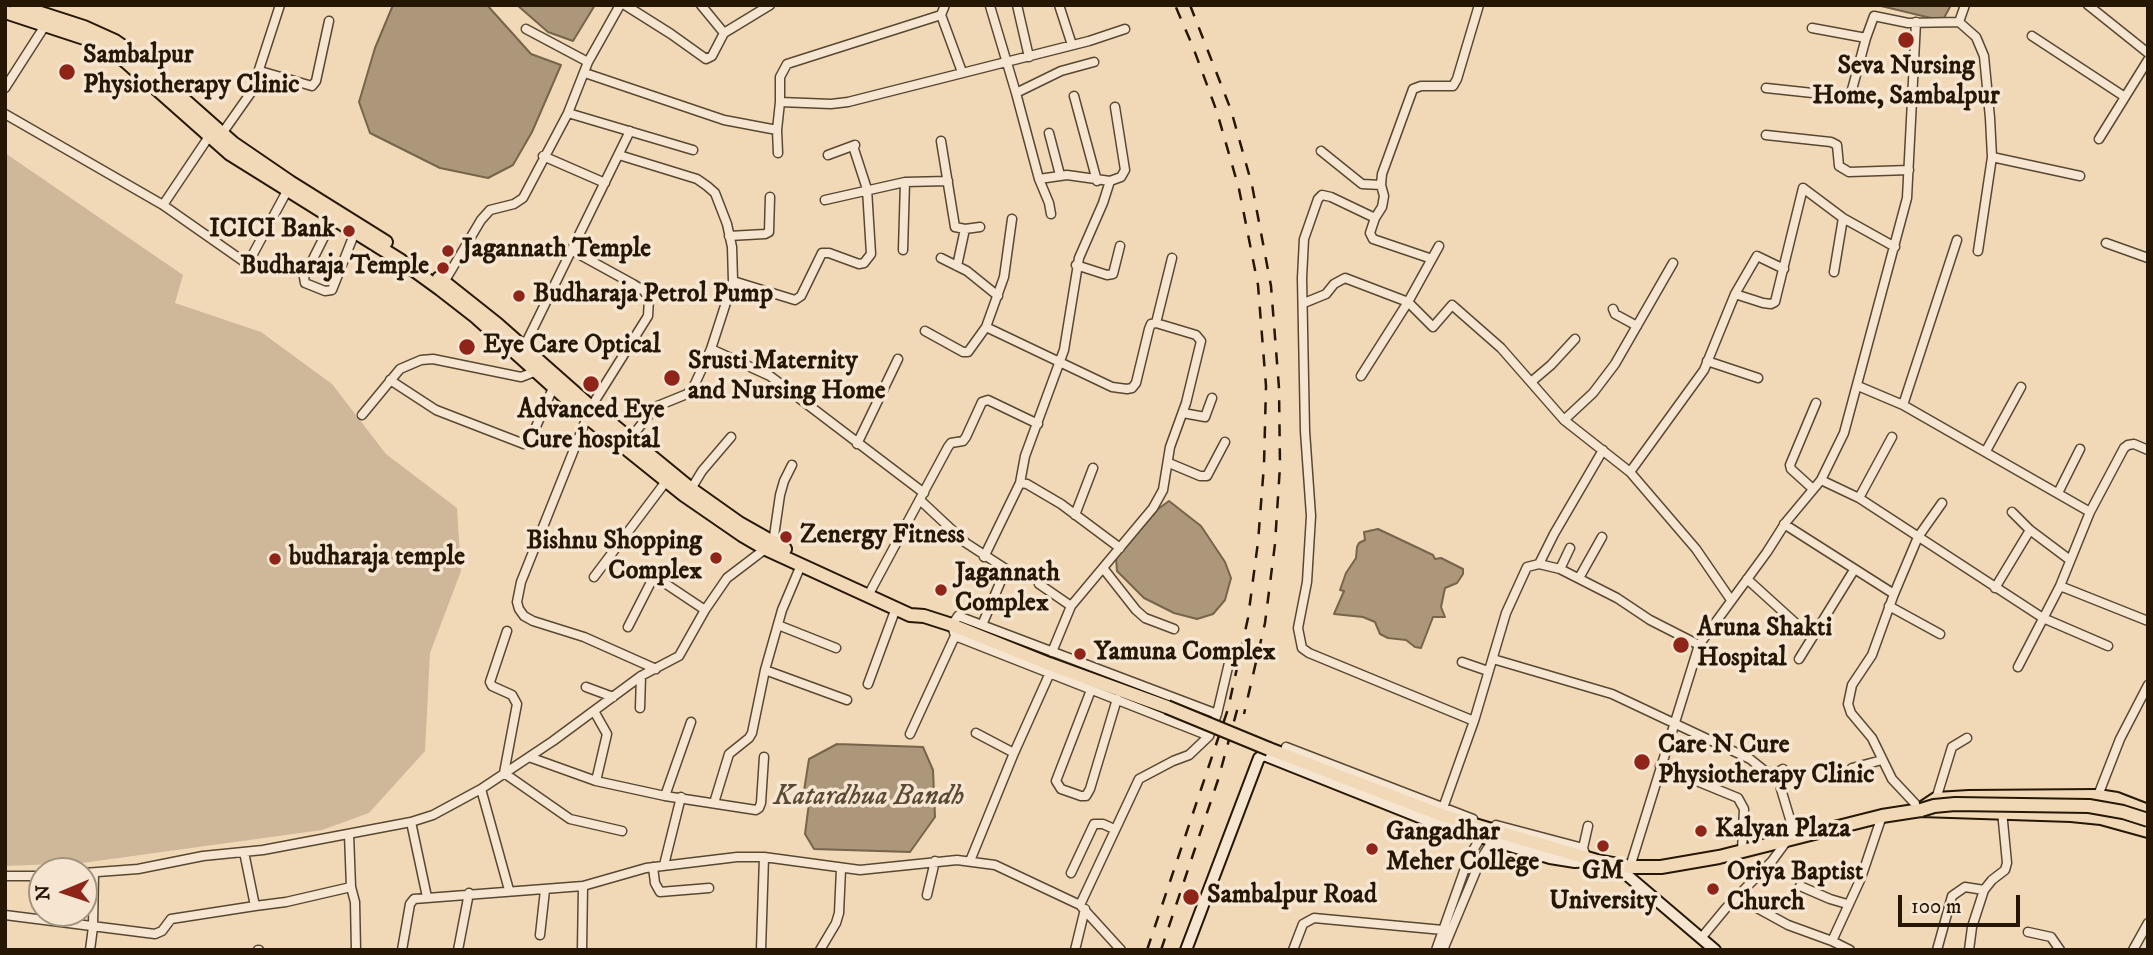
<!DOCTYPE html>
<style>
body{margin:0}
#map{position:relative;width:2153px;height:955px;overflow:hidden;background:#f1d9b8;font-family:"IM FELL DW Pica",serif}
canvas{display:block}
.frame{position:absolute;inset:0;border:7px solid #251704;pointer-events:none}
.north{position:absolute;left:28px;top:857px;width:70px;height:70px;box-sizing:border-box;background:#f6e6d1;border:2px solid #a2937f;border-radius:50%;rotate:268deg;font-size:19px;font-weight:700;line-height:28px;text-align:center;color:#251704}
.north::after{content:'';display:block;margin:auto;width:24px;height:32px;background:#8f2418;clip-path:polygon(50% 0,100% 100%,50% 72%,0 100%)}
.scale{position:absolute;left:1898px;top:895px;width:122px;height:32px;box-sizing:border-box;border:4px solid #251704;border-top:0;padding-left:9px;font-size:21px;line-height:24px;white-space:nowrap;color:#251704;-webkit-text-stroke:5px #f6e6d1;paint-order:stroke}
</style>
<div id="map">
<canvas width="2153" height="955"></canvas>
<div class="frame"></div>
<div class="north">N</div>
<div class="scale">100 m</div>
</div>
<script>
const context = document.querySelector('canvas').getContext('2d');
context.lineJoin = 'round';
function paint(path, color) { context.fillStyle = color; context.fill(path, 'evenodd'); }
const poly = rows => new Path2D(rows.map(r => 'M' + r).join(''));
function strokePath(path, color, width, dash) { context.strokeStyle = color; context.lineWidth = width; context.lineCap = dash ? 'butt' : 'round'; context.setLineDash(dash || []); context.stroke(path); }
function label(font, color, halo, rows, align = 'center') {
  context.font = font + ' "IM FELL DW Pica",serif'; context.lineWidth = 7; context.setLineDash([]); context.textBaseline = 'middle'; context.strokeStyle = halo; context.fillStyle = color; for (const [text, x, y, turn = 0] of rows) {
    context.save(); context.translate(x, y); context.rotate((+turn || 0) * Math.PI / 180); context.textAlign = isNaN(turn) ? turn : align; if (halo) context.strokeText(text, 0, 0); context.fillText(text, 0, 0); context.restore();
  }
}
paint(poly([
 [5,153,183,275,175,303,261,332,332,384,386,454,457,508,461,571,430,653,425,751,369,813,322,830,82,863,5,866]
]), '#ceb899');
const water = poly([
 [393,5,487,5,531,54,561,65,532,132,513,165,488,178,440,168,370,133,359,102,375,48,393,5],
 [517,5,595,5,573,41,548,32,517,5],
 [1877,5,1951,5,1944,18,1939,20,1877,5],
 [1169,501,1201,526,1225,562,1231,578,1225,600,1213,614,1197,619,1174,613,1144,598,1117,571,1116,558,1158,509,1169,501],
 [1378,529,1433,555,1435,559,1441,558,1463,569,1463,574,1457,583,1445,588,1441,607,1445,617,1433,617,1421,648,1415,647,1406,640,1388,638,1380,634,1375,622,1363,617,1334,614,1344,591,1340,590,1346,573,1356,558,1357,547,1359,543,1365,540,1364,532,1378,529],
 [837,744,923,747,933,770,935,817,910,852,814,849,805,834,809,803,803,797,809,759,837,744]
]);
paint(water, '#ac977b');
strokePath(water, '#76644b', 2);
const street = poly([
 [625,5,671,34,706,59,712,56,724,33,770,5],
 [701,5,724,33],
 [1017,5,1029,57],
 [1059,5,1072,45],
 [2088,5,2148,53],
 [990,6,1016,93,1039,179,1067,175,1110,181],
 [941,15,962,72],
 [1959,22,1965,5],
 [1812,28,1866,38],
 [526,29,588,62],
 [2032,36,2125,97],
 [260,71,312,86,316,81,329,21],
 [585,73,724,120,777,130],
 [5,88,46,24],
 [1766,88,1850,97,1866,38,1874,16,1908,23,1959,22,1976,37,1984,56,1990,118,1992,157,1978,251],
 [1016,93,1061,71,1094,62],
 [1074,96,1097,181],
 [780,102,831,104,848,102,1089,41,1125,29],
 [568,113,693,150],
 [5,114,163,205,243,261,247,261,253,254,287,191],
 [1049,133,1060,175],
 [221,135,252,91,280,5],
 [1766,135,1831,142,1837,145,1839,166,1849,172,1909,170],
 [2099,139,2148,60],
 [941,141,955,227,965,229,980,227],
 [1321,151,1362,184,1381,185],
 [778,153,777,130,780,102,780,77,787,64,941,15,945,5],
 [619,155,697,179,707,186,715,193,727,224,732,247,733,281,795,300,801,296,822,253,829,253,859,264,864,263,871,254,867,189,853,146],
 [828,155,855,145],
 [543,156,605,183],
 [1992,157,2080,176],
 [1039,179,1049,203,1051,214],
 [825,200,905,182,948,181],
 [163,205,212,132],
 [1375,218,1370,233,1373,239,1432,259],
 [333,219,304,277,305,283,325,291,332,290,355,232],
 [1012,219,1004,277,986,327,1112,387,1127,389,1132,388,1136,383,1149,329,1151,324,1156,323,1172,258],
 [729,236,765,234,769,232,770,197],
 [2106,243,2148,258],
 [903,250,905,182],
 [573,251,633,284,644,291,649,299,648,316,591,407],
 [941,258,967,271,998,296],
 [1076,265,1107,275,1113,274,1120,246],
 [957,266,965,229],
 [1834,272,1843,218],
 [443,284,481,220,490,210,514,204,523,198,568,113,588,62,620,5],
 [1735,294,1763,303,1771,304,1775,302,1803,188,1843,218,1895,247],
 [1304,303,1326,294,1334,284,1345,278,1408,302,1433,327,1452,305,1501,348,1564,420,1630,472,1696,549,1731,600],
 [1613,309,1615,314,1637,326],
 [925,331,963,352,968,352,986,327],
 [524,347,630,131],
 [711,349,770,376,924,493],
 [1707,361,1758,378],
 [1361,376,1408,302,1439,246],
 [390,380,436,410,524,444,531,438,553,388],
 [1531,382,1551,365,1575,339],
 [1858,386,1903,405,2090,512],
 [1903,405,1957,240],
 [1183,413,1205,417,1212,398],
 [362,415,400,369,421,360,433,359,521,377,534,372],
 [587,417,521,582,517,602,519,609,524,616,533,621,584,637,656,669],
 [1564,420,1593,393,1615,364,1673,263],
 [630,439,655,407,687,394,693,388,711,349,733,281],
 [857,444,898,359],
 [1986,451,2021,387],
 [1169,463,1200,476,1207,476,1225,442],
 [1630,472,1704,370,1735,294,1757,256,1784,269],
 [1821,480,1859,498,2043,618,2108,646],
 [1020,483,1025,456,1064,350,1079,258,1103,203,1110,181,1121,177,1125,170,1115,107],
 [691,489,702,471,731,437],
 [1813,489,1791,469,1790,465,1816,403],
 [2058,493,2080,449],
 [1859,498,1892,437],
 [920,500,966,543,1006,569,982,625],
 [2012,512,2030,530,2070,560],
 [1075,515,1093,468],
 [1784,524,1894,594],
 [984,557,1020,483,1027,484,1061,504,1120,548],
 [1539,564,1554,534,1603,450],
 [1103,568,1136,610,1145,618,1174,629],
 [1560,569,1570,548],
 [594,577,667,480],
 [1579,578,1602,537],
 [1747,579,1812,638],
 [1039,584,1071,606],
 [2060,586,2148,621],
 [1995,588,2030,530],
 [871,590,948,447,951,443,963,441,966,437,982,402,988,400,1038,424],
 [1889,606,1940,634],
 [958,616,1217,714,1209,736,955,636,952,625,958,616],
 [778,625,836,648],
 [628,627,652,580,660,580,705,610],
 [507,631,490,682,492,686,512,695,517,704,504,773,570,819,622,831],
 [1052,652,1071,606,1153,508,1163,490,1170,447,1186,403,1201,341,1196,335,1156,323],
 [1493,659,1612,694,1750,759,1765,771,1775,774,1783,769],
 [1799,659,1854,570],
 [1462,662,1488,671],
 [2018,667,2060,586,2090,512,2124,448,2128,445,2134,444,2148,450],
 [765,670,847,700],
 [868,684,896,608],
 [586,687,613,697],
 [1091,690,1056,781,1061,789,1081,796,1086,796,1090,789,1117,699],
 [640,708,641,676],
 [594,711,607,734,596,781],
 [1217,714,1232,650],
 [1474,721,1309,653,1302,648,1298,628,1307,582,1311,516,1305,431,1302,278,1304,239,1318,199,1322,195,1331,197,1375,218,1382,207,1384,196,1381,185,1382,174,1413,89,1421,86,1453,86,1457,79,1479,5],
 [976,733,1014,753],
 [910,734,955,636],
 [1286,747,1473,819],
 [529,757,596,781,665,796,756,810,759,808,761,803,764,757],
 [1660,766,1738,798,1744,809,1742,851],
 [1852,768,1882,760],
 [481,789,509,890],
 [1781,789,1796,839],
 [665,796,691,722],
 [2097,798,2120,739,2148,685],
 [1936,799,1952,747,1967,738],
 [714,803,729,754,749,738,752,733,765,670,782,610,801,565],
 [1443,808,1474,721,1506,613,1527,567,1539,564,1560,569,1617,598,1650,620,1699,645],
 [1921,810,1892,779,1872,738,1851,713,1848,704,1852,685,1872,655,1894,594,1918,537,1942,503],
 [411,822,427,897],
 [1496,825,1583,848,1586,857],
 [349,834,351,887,355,902,356,950],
 [1583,848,1588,826],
 [970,861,1014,753,1049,675],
 [664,865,681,797],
 [653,867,655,883,660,892,709,888],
 [1630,867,1699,645,1767,552,1786,522,1821,480,1844,433,1907,198,1916,22],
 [84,873,138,869,203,856,263,850,411,822,433,815,481,789,553,741,641,676,679,656,705,610,727,578,773,543,780,495,784,481,792,465],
 [1071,873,1094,824,1103,824,1114,829],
 [5,876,42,876],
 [1800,886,1830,899,1847,904],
 [927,895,935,861],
 [1737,897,1788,925,1832,941,1861,878,1882,816],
 [1080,905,1139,779,1173,761,1189,755,1209,736],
 [255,906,286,902,351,887],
 [5,915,155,934,162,931,171,919,255,906,244,852],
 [2028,932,2051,937,2060,950],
 [540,935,545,890],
 [1702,937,1726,908,1772,861,1786,842],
 [1832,941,1850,950],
 [90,950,93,927,94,873],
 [258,950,259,950],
 [402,950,410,904,414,899,583,886,646,868,737,857,764,857,860,870,957,860,995,865,1080,905,1121,950],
 [458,950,469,893],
 [582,950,583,886],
 [761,950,764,857],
 [820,950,836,923,839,913,841,869],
 [1075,950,1085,909],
 [1293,950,1303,924,1314,918,1443,930],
 [1436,950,1469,857,1481,837],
 [1443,950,1481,859,1493,840],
 [1937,950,1952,896,1965,887,1984,890],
 [1969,950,1972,927,1984,890,1992,880,2005,870,2007,863,2002,811],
 [2133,950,2148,923]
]);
const secondary = poly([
 [1614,864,1715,950],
 [1186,950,1259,758,1264,755,1437,824,1550,858,1575,862,1591,861]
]);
const primary = poly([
 [16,5,84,27,115,41,128,50,233,143,290,182,386,242],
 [5,12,90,40,124,60,230,154,400,260,440,289,476,317,587,417,684,495,742,535,766,549,910,615,924,616,952,625,1049,664,1167,707],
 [439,278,497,324,591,407,691,489,739,523,785,549],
 [1269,749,1444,816,1597,861,1630,867,1661,867,1719,857,1882,816,1921,810,2071,815,2101,818,2148,831],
 [1924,807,1936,799,1969,797,2098,796,2117,799,2148,811]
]);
strokePath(street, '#584831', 11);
strokePath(secondary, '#251704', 14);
strokePath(primary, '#251704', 16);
strokePath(street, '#f6e6d1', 8);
strokePath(secondary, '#f6e6d1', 10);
strokePath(primary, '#f1d9b8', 12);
strokePath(poly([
 [1190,5,1231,110,1252,185,1271,286,1279,388,1280,466,1275,544,1265,623,1244,714],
 [1147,950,1228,709,1248,618,1258,542,1264,465,1266,386,1258,285,1239,189,1217,112,1193,47,1175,5],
 [1161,950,1218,780,1239,703]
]), '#251704', 2.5, [12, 12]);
const primaryBridge = poly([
 [1167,707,1269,749],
 [1921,810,1934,806,1955,804,2089,806,2123,812,2148,820]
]);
strokePath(primaryBridge, '#251704', 16, []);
strokePath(primaryBridge, '#f1d9b8', 12);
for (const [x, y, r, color] of [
 [1906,40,9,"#8f2418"],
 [67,72,9,"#8f2418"],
 [349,231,7,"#8f2418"],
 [448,251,7,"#8f2418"],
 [443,268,7,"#8f2418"],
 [519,296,7,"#8f2418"],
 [467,347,9,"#8f2418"],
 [672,378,9,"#8f2418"],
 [591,384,9,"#8f2418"],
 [786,537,7,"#8f2418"],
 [716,558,7,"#8f2418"],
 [275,559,7,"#8f2418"],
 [941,590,7,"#8f2418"],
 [1681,645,9,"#8f2418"],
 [1080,654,7,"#8f2418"],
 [1642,762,9,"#8f2418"],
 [1701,831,7,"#8f2418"],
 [1603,846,7,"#8f2418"],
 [1372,849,7,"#8f2418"],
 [1713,889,7,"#8f2418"],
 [1191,897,9,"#8f2418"]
]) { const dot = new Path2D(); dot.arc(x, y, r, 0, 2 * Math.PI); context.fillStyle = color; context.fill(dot); strokePath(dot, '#f6e6d1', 2.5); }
label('bold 26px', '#251704', '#f6e6d1', [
 ["Sambalpur",83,57],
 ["Physiotherapy Clinic",83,87],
 ["Seva Nursing",1906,68,"center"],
 ["Home, Sambalpur",1906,98,"center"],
 ["ICICI Bank",335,231,"right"],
 ["Jagannath Temple",462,251],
 ["Budharaja Temple",429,268,"right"],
 ["Budharaja Petrol Pump",533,296],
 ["Eye Care Optical",483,347],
 ["Srusti Maternity",688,363],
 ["and Nursing Home",688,393],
 ["Advanced Eye",591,412,"center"],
 ["Cure hospital",591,442,"center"],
 ["Zenergy Fitness",800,537],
 ["Bishnu Shopping",702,543,"right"],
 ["Complex",702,573,"right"],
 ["budharaja temple",289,559],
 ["Jagannath",955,575],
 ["Complex",955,605],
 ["Aruna Shakti",1697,630],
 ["Hospital",1697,660],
 ["Yamuna Complex",1094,654],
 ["Care N Cure",1658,747],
 ["Physiotherapy Clinic",1658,777],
 ["Kalyan Plaza",1715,831],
 ["Gangadhar",1386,834],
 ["Meher College",1386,864],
 ["GM",1603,873,"center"],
 ["University",1603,903,"center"],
 ["Oriya Baptist",1727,874],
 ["Church",1727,904],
 ["Sambalpur Road",1207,897]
], 'left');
label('italic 28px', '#5b4a34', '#f6e6d1', [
 ["Katardhua Bandh",869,798]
]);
</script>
